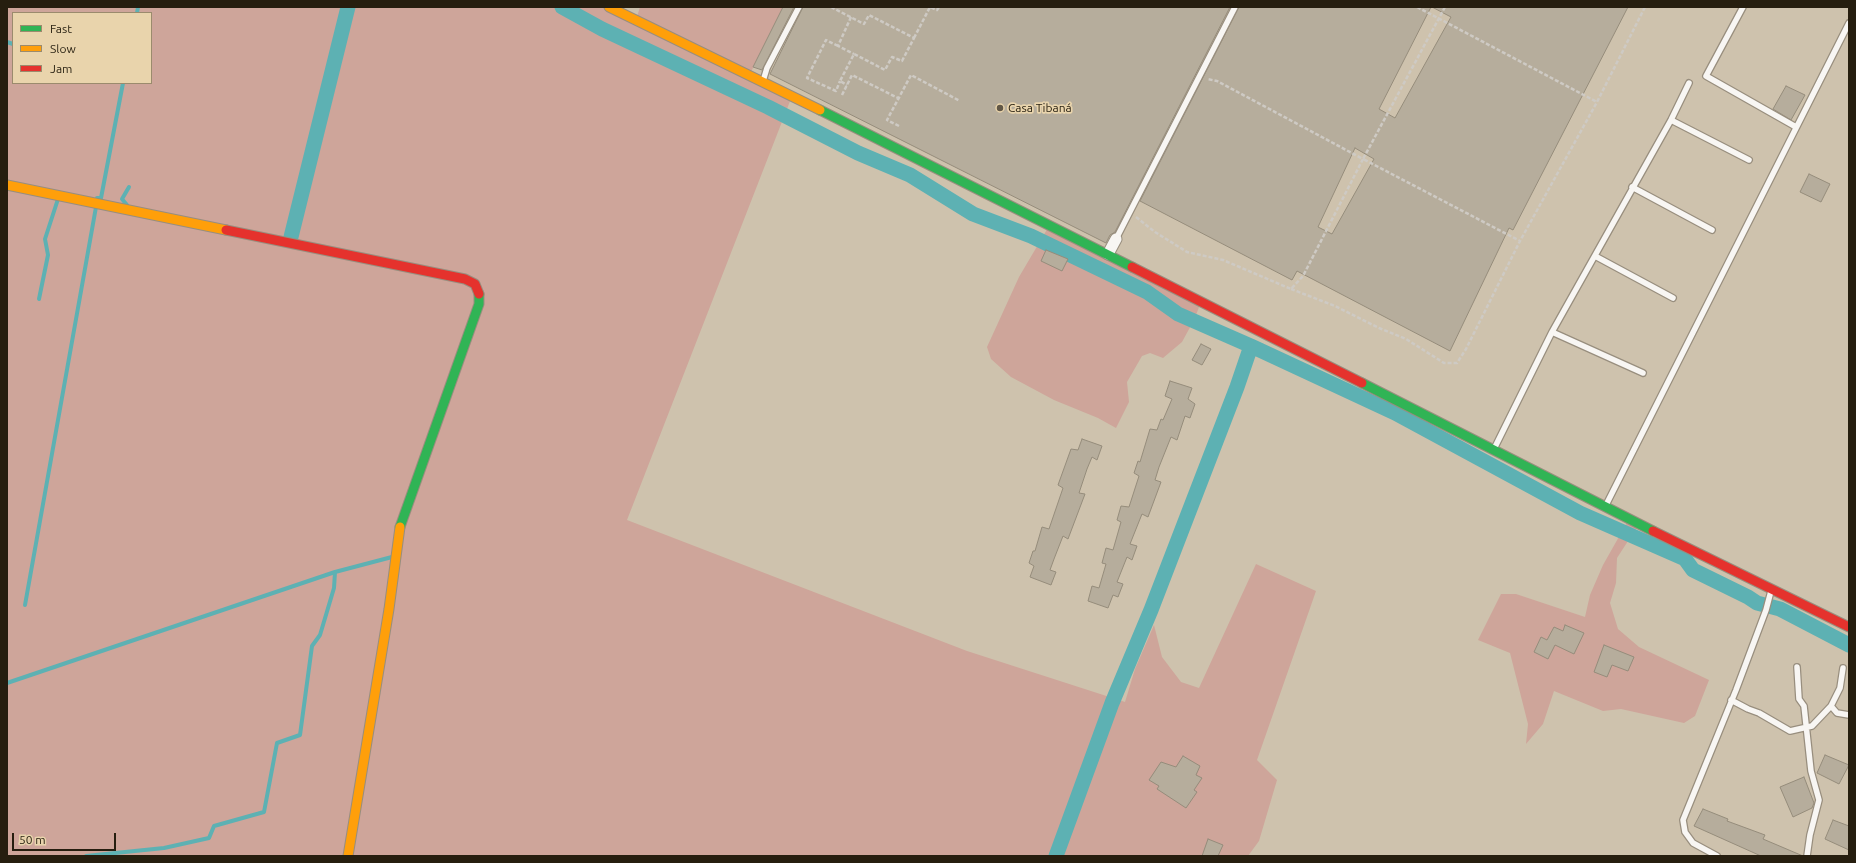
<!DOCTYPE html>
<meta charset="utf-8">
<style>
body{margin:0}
#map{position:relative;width:1856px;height:863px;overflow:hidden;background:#cec2ad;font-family:Ubuntu,sans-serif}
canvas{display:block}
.frame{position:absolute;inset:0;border:8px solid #261e0f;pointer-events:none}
.legend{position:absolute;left:12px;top:12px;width:140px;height:72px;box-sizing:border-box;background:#e9d4ac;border:1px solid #9b8b6d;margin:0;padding:5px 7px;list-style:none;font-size:12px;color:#261e0f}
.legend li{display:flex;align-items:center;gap:8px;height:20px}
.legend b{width:20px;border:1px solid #9b8b6d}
.scale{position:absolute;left:12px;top:833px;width:104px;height:18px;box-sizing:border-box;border:2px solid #261e0f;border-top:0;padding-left:5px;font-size:12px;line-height:14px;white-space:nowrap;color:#261e0f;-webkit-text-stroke:3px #e9d4ac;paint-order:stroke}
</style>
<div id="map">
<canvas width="1856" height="863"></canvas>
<div class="frame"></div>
<ul class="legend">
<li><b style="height:5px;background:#30b455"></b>Fast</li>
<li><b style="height:5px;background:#ff9f0a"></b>Slow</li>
<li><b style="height:5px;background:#e5322d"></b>Jam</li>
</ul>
<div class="scale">50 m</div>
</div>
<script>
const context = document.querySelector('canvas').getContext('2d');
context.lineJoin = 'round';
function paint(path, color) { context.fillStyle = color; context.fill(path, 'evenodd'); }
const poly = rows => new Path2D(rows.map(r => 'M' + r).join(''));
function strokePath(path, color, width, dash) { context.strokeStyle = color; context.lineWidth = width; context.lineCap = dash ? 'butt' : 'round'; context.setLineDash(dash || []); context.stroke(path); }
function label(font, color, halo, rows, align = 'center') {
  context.font = font + ' Ubuntu,sans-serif'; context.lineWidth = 3.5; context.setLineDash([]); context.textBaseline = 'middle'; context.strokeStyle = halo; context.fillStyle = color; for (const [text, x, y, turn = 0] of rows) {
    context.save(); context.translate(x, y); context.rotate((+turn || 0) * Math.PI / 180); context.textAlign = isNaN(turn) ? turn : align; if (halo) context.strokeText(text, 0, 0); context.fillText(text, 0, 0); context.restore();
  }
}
paint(poly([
 [7,7,609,7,636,20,640,7,783,7,749,76,792,96,627,520,967,651,1125,702,1135,669,1154,625,1162,657,1181,682,1199,688,1256,564,1316,591,1257,760,1277,780,1259,841,1248,856,7,856],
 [13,13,151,13,151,83,13,83],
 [1049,226,1201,302,1194,320,1182,342,1163,358,1150,353,1142,356,1127,382,1129,402,1116,428,1098,418,1054,400,1011,377,991,359,987,347,1019,277],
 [1629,519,1639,524,1617,558,1616,583,1610,603,1618,629,1639,647,1709,680,1695,716,1684,723,1621,709,1603,711,1554,691,1543,724,1526,744,1528,724,1510,653,1478,640,1501,594,1516,594,1585,617,1590,595,1603,565]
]), '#cea59a');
strokePath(poly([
 [137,13,138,7],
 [7,42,13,44],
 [97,198,101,198,123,83],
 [127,205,122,199,129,187],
 [39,299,48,255,45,239,58,199],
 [25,605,96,207],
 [7,683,335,572,392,557],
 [86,856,164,848,209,838,214,826,264,812,277,743,300,735,312,646,320,635,334,588,335,572]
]), '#5db1b3', 4);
strokePath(poly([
 [562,7,602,29,768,107,858,153,910,175,973,214,1031,236,1147,292,1178,314,1251,346,1395,413,1580,513,1685,559,1693,570,1748,597,1757,603,1780,609,1849,645],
 [291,237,348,7],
 [1056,856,1112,703,1151,610,1237,387,1251,346]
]), '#5db1b3', 15);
const building = poly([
 [783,7,794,7,762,70,753,67,783,7],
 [803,7,1230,7,1115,232,1110,235,1106,243,770,74,803,7],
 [1239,7,1431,7,1379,109,1395,118,1451,17,1432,7,1628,7,1513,230,1509,228,1450,351,1297,271,1292,280,1140,201,1239,7],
 [1355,148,1374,159,1332,234,1318,227,1355,148],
 [1786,86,1805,95,1791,120,1773,109,1786,86],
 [1809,174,1830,184,1821,202,1800,192,1809,174],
 [1046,250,1068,259,1062,271,1041,261,1046,250],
 [1201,344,1211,349,1202,365,1192,360,1201,344],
 [1170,381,1192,388,1188,399,1195,404,1190,418,1185,416,1177,440,1171,437,1159,467,1155,480,1161,482,1148,517,1142,514,1130,544,1137,546,1132,560,1127,557,1117,582,1123,584,1118,597,1113,595,1108,608,1088,601,1092,586,1099,588,1106,564,1102,563,1106,548,1113,550,1121,522,1117,520,1121,506,1129,507,1139,476,1134,473,1138,461,1140,462,1150,429,1157,430,1161,419,1163,420,1172,399,1165,396,1170,381],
 [1082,439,1102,446,1097,460,1092,457,1087,469,1079,493,1085,494,1068,539,1063,536,1054,559,1050,570,1056,572,1051,585,1030,577,1034,566,1029,563,1033,551,1035,551,1042,527,1049,529,1063,488,1058,485,1071,449,1078,450,1082,439],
 [1565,625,1584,633,1574,654,1555,645,1548,659,1534,652,1541,637,1547,640,1554,627,1563,631,1565,625],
 [1604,645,1634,657,1628,671,1612,665,1607,677,1594,672,1604,645],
 [1825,755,1849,765,1839,784,1817,773,1825,755],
 [1183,756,1200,766,1196,775,1202,778,1194,790,1197,792,1186,808,1157,789,1159,786,1149,780,1161,762,1176,767,1183,756],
 [1804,777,1814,803,1812,808,1793,817,1780,787,1804,777],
 [1703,809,1728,819,1727,821,1765,835,1763,839,1803,856,1761,856,1694,826,1703,809],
 [1833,820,1849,826,1849,850,1825,839,1833,820],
 [1208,839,1223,845,1218,856,1202,856,1208,839]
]);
paint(building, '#b6ad9c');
strokePath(building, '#958c7b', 1);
const lane = poly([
 [1743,7,1706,76,1796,127],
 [763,81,767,68,799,7],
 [1671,120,1749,160],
 [1632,187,1712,230],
 [1116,239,1235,7],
 [1595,256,1673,298],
 [1552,332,1643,373],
 [1494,449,1552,332,1671,120,1689,83],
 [1605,507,1849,23],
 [1797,667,1799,699,1804,706,1811,771,1819,800,1810,835,1807,856],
 [1731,700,1748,709,1759,713,1790,731,1812,726,1831,706,1840,688,1843,668],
 [1831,706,1837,713,1849,715],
 [1717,856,1693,843,1685,832,1683,820,1736,690,1766,610,1771,591]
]);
const street = poly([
 [1108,254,1116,239]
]);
const fast = poly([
 [820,110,1132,267],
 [1362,383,1653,531],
 [400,527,479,304,479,294]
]);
const slow = poly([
 [609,7,820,110],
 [7,185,226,230],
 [348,856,389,609,400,527]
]);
const jam = poly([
 [226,230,465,279,475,284,479,294],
 [1132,267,1362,383],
 [1653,531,1849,627]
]);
strokePath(lane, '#988e7e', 8);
strokePath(street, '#988e7e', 13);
strokePath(fast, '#988e7e', 11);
strokePath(slow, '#988e7e', 11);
strokePath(jam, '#988e7e', 11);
strokePath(poly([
 [831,7,864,24,869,15,914,38,902,61,892,57,885,70,854,54,840,81,847,85],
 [1417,7,1597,102],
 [1445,7,1363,159,1520,241],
 [851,17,838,46,854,54],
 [914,38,930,7,937,10,939,7],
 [838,46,826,40,807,78,836,91,840,81],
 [842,95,852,75,898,98],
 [899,126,887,120,911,75,960,101],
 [1136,217,1155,232,1187,252,1223,260,1291,289,1303,276,1363,159,1217,81,1207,79],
 [1291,289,1335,306,1379,328,1406,339,1444,363,1457,363,1466,349,1520,241,1597,102,1645,7]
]), '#cecac4', 2.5, [4, 2]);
strokePath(lane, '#f8f6f3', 5.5);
strokePath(street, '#f8f6f3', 11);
strokePath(fast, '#30b455', 9);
strokePath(slow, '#ff9f0a', 9);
strokePath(jam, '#e5322d', 9);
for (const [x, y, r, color] of [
 [1000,108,4,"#615746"]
]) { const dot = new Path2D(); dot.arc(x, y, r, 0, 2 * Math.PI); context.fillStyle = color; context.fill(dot); strokePath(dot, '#e9d4ac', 1.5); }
label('12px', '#261e0f', '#e9d4ac', [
 ["Casa Tibaná",1008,108]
], 'left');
</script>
